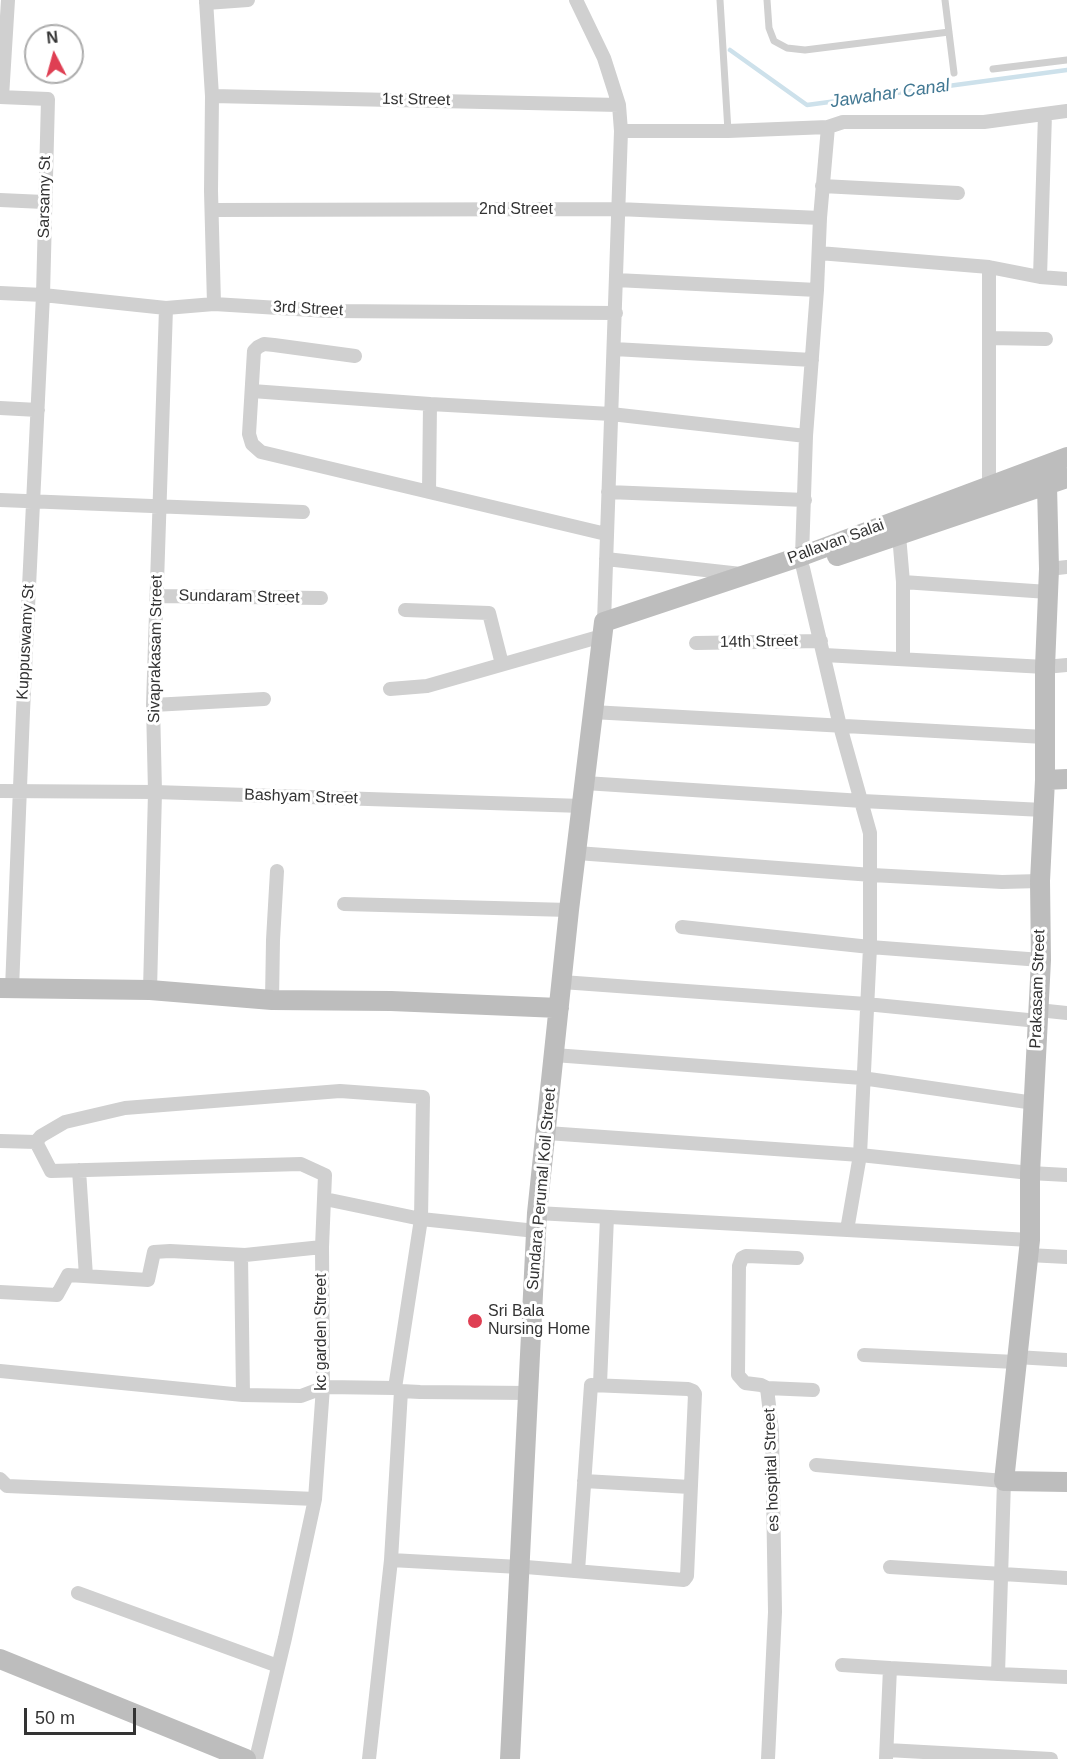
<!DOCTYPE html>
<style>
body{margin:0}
#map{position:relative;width:1067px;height:1759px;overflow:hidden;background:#fff;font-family:Helvetica,sans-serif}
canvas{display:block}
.north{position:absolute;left:24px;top:24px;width:60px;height:60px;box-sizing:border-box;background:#fff;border:2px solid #adadad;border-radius:50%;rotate:354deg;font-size:16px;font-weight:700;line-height:24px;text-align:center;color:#333}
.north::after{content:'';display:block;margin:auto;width:21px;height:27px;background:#df3f53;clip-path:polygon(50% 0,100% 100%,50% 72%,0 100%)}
.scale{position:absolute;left:24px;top:1708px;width:112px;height:27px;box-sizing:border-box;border:3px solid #333;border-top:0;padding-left:8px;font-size:18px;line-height:21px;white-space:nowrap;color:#333;-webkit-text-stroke:4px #fff;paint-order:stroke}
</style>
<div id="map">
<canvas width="1067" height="1759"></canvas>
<div class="north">N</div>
<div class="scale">50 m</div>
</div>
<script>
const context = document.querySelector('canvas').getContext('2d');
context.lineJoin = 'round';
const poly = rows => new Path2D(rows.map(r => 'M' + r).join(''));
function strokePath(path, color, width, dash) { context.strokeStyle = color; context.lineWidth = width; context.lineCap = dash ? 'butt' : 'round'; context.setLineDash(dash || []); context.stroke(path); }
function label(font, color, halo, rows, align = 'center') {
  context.font = font + ' Helvetica,sans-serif'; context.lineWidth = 6; context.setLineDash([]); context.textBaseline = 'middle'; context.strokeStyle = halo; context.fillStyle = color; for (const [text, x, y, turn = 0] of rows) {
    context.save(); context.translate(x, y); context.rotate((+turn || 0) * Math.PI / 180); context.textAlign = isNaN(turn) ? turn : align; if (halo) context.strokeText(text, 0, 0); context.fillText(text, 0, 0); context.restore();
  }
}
strokePath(poly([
 [730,50,807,105,1067,70]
]), '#cde1eb', 4.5);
strokePath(poly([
 [720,0,728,131],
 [767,0,769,28,774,41,787,48,805,50,949,32],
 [945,0,954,73],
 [993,69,1067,60]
]), '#d0d0d0', 7);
strokePath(poly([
 [206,0,212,96,211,191,214,304],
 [576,0,604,58,619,105,621,131,604,622],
 [206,3,248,0],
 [212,96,619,105],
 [0,97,48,99,43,295,23,712,12,989],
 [2,97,8,0],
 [621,131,728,131,828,127,843,122,984,122,1067,111],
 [822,186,958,193],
 [0,200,44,202],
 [212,210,618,209,820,218],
 [819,253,989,267,1040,277,1067,279],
 [989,267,989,485],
 [1040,277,1045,114],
 [616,280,817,290],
 [0,293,43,295,166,308,214,304,328,311,616,313],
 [989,338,1046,339],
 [614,349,812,360],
 [355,356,274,345,264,344,258,347,254,351,249,434,252,444,261,452,606,534],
 [252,391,430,404],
 [0,408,38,410],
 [429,492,430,404,611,414,806,436],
 [608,492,805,500],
 [0,500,303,512],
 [899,535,903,582,903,659],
 [802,556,806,436,817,290,820,218,828,127],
 [606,559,741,574],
 [803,568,840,726,870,833,870,947,860,1155,847,1230],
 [1049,569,1067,567],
 [903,582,1048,592],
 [157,596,321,598],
 [405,610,489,613,502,664],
 [696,643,821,641],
 [824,655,1045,667,1067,665],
 [390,689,427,686,602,636],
 [153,705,264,699],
 [592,712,1044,737],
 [585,783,862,801,1043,810],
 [0,791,155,792,582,806],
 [577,853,872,875,1002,882,1040,881],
 [344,904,569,910],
 [682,927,870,947,1041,960],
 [562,982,866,1004,1038,1021],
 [150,990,155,792,153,705,166,308],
 [272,1000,273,940,277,871],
 [1038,1010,1067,1013],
 [554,1055,862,1078,1034,1103],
 [547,1133,860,1155,1030,1173,1067,1175],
 [0,1141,36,1142],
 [79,1170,86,1276],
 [325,1199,421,1219,395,1388],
 [537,1213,1030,1240],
 [241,1255,243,1395],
 [1028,1255,1067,1257],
 [0,1292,57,1295,68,1275,148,1280,154,1252,170,1251,245,1255,322,1247],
 [864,1355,1016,1362],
 [1016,1357,1067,1360],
 [0,1371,243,1395,301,1396,325,1387,395,1388,401,1391,420,1392,528,1393],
 [600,1384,607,1217],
 [767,1388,813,1390],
 [816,1465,1004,1481,998,1674,890,1668,886,1759],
 [0,1479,7,1486,315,1499],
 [584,1481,690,1487],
 [391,1560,519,1567,526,1567,684,1580,687,1576,695,1394,693,1391,688,1389,591,1385,578,1571],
 [890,1567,1067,1578],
 [78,1593,278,1666],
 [842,1665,890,1668],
 [998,1674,1067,1677],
 [887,1750,1051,1759],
 [256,1759,285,1638,315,1499,323,1387,322,1247,325,1175,301,1164,51,1171,36,1142,41,1136,65,1122,125,1108,340,1091,423,1097,421,1219,536,1231],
 [369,1759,391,1560,401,1391],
 [768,1759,775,1612,772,1431,767,1388,761,1385,745,1383,738,1375,739,1266,742,1258,746,1256,797,1258]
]), '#d0d0d0', 14);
strokePath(poly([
 [1047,485,1049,569,1045,667,1045,780,1040,881,1041,960,1030,1173,1030,1240,1004,1481,1067,1482],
 [837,556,1067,478],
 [1045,780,1067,779],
 [0,988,150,990,272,1000,391,1001,559,1008],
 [0,1659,246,1759],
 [510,1759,537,1213,569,910,604,622,802,556,1067,457]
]), '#bdbdbd', 20);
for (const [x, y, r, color] of [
 [475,1321,8,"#df3f53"]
]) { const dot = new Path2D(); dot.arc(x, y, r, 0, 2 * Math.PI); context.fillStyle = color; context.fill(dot); strokePath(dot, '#fff', 2); }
label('16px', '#333', '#fff', [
 ["1st Street",416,100,1],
 ["Sarsamy St",45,197,-89],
 ["2nd Street",516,210],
 ["3rd Street",308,309,3],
 ["Pallavan Salai",836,542,-20],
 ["Sundaram Street",239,597,1],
 ["Kuppuswamy St",26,642,-87],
 ["14th Street",759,642,-1],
 ["Sivaprakasam Street",156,649,-89],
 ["Bashyam Street",301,797,2],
 ["Prakasam Street",1038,989,-88],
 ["Sundara Perumal Koil Street",542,1189,-85],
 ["kc garden Street",322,1332,-90],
 ["es hospital Street",772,1470,-92]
]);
label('16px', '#333', '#fff', [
 ["Sri Bala",488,1312],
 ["Nursing Home",488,1330]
], 'left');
label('italic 18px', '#427893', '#fff', [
 ["Jawahar Canal",890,94,-8]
]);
</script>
